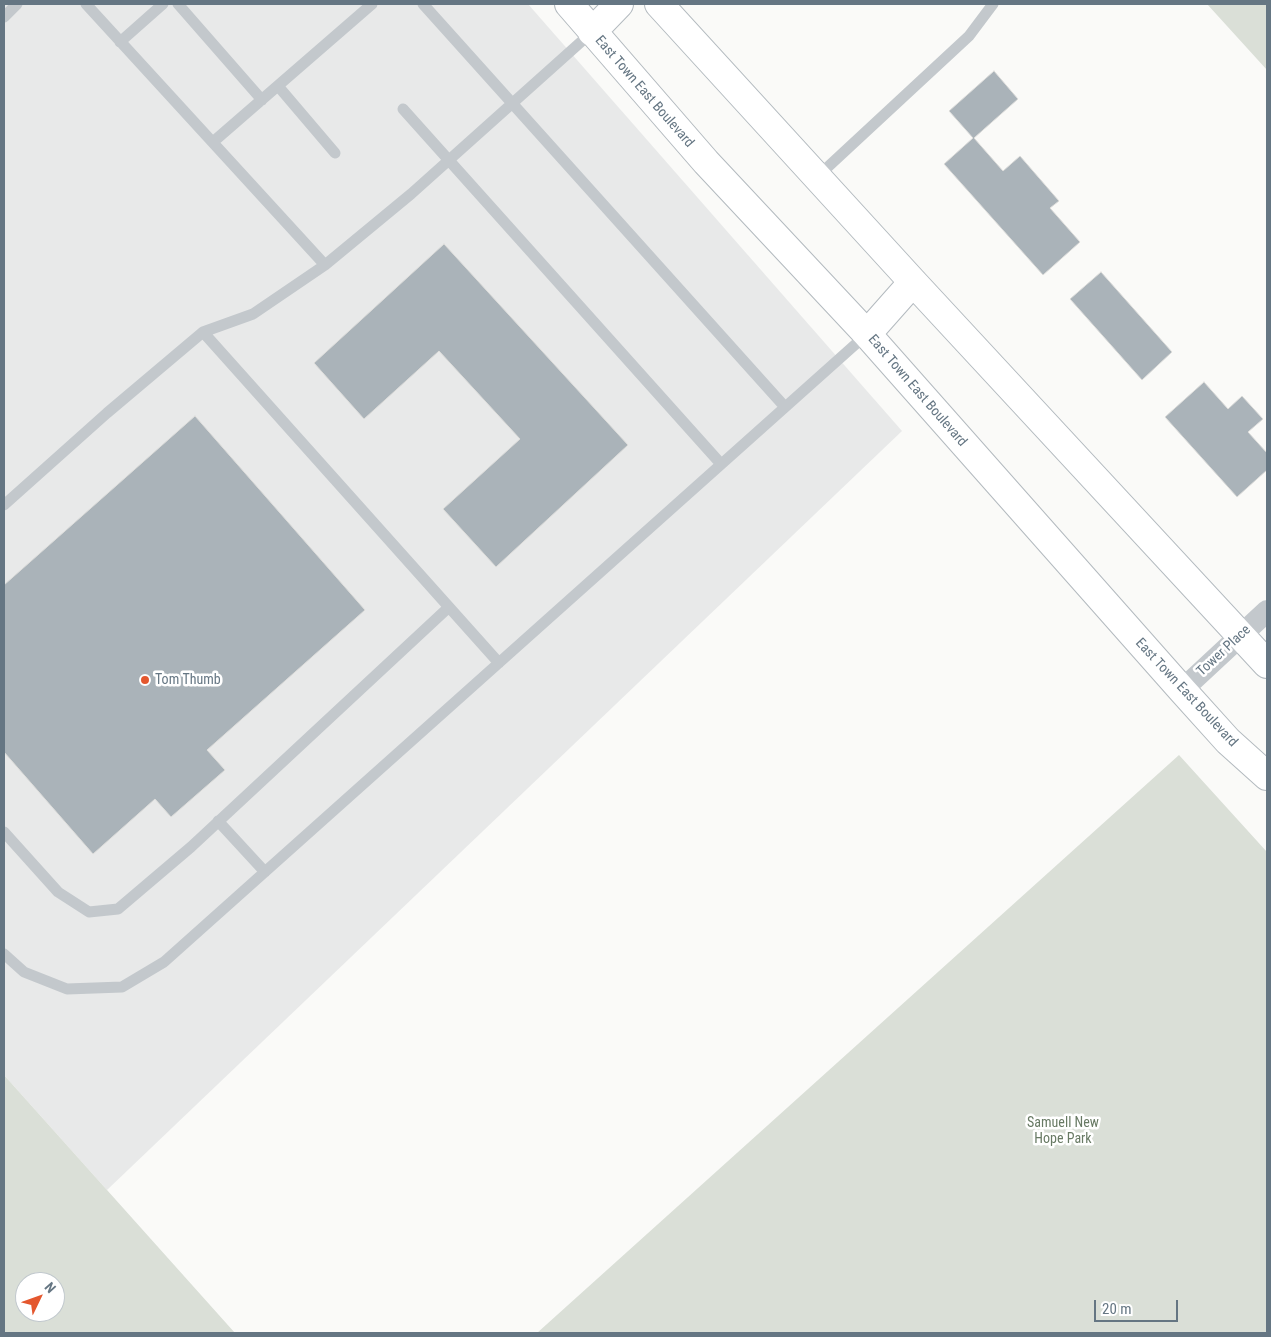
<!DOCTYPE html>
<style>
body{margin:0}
#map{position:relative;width:1271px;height:1337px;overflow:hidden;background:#fafaf8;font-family:"Roboto Condensed",sans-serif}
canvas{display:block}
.frame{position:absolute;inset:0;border:5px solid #657683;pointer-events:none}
.north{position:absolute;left:15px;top:1272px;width:50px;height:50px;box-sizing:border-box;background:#fff;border:1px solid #c1c8cd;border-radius:50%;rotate:48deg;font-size:14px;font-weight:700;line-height:20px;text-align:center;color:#657683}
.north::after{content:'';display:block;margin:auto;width:18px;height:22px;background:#e4572e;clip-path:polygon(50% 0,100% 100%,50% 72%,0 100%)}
.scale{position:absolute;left:1094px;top:1300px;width:84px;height:22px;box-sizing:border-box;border:2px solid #657683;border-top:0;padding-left:6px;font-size:15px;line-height:18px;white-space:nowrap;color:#657683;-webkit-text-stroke:4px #fff;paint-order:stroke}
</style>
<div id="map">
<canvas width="1271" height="1337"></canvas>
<div class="frame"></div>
<div class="north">N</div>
<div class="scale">20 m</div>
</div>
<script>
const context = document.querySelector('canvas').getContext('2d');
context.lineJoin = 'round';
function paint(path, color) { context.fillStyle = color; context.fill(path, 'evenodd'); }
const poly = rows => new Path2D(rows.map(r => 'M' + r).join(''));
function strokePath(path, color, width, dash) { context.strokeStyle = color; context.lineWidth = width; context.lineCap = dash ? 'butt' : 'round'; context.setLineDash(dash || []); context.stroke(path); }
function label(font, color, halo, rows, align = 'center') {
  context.font = font + ' "Roboto Condensed",sans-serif'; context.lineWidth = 5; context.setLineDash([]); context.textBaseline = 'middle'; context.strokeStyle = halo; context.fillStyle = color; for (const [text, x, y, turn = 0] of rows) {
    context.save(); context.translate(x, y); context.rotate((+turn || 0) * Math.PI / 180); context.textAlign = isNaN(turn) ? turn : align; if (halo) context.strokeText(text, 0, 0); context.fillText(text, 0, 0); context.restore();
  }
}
paint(poly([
 [4,4,528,4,902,431,107,1190,4,1075]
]), '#e8e9e9');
paint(poly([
 [1207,4,1267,4,1267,70],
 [1179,755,1267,852,1267,1333,537,1333],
 [4,1075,107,1190,235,1333,4,1333],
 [25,1282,55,1282,55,1312,25,1312]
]), '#dadfd7');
const building = poly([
 [994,71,1018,99,974,138,1003,171,1020,156,1059,201,1050,208,1080,242,1043,275,944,164,973,138,949,111,994,71],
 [444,244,628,445,496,567,443,509,520,439,439,351,364,419,314,363,444,244],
 [1101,272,1172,352,1142,380,1070,299,1101,272],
 [1204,382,1228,409,1242,396,1263,419,1248,432,1267,453,1267,470,1237,497,1165,417,1204,382],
 [195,416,365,610,207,750,225,770,171,817,155,799,93,854,4,752,4,585,195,416]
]);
paint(building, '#aab3b9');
strokePath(building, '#dcdcda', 1);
const secondary = poly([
 [569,4,706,162,867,334,1182,690,1228,741,1267,776],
 [659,4,913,282,1267,664],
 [592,32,619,4],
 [867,334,913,282]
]);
strokePath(secondary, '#b3babf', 30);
strokePath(poly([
 [86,4,325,265],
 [178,4,262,100],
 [423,4,785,407],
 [4,17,17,4],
 [120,42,163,4],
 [278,86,335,153],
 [403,109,721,464],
 [213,142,372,4],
 [817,177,969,36,993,4],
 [203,332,499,663],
 [4,505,107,413,203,332,253,314,325,265,411,194,592,32],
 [218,821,265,872],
 [4,832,58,892,89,912,118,909,191,847,449,607],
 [4,954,24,972,67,989,122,987,164,962,867,334]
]), '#c3c8cc', 11);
strokePath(poly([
 [1182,690,1267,611]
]), '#c3c8cc', 22);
strokePath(secondary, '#fff', 28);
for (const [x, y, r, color] of [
 [145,680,5,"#e4572e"]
]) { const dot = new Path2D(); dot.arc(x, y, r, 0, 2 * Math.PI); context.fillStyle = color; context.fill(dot); strokePath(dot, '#fff', 2); }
label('14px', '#657683', '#fff', [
 ["East Town East Boulevard",644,92,49],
 ["East Town East Boulevard",917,391,49],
 ["Tower Place",1224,651,-43],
 ["East Town East Boulevard",1186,693,47]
]);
label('14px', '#657683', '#fff', [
 ["Tom Thumb",155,680]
], 'left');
label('14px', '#687a64', '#fff', [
 ["Samuell New",1063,1123],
 ["Hope Park",1063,1139]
]);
</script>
